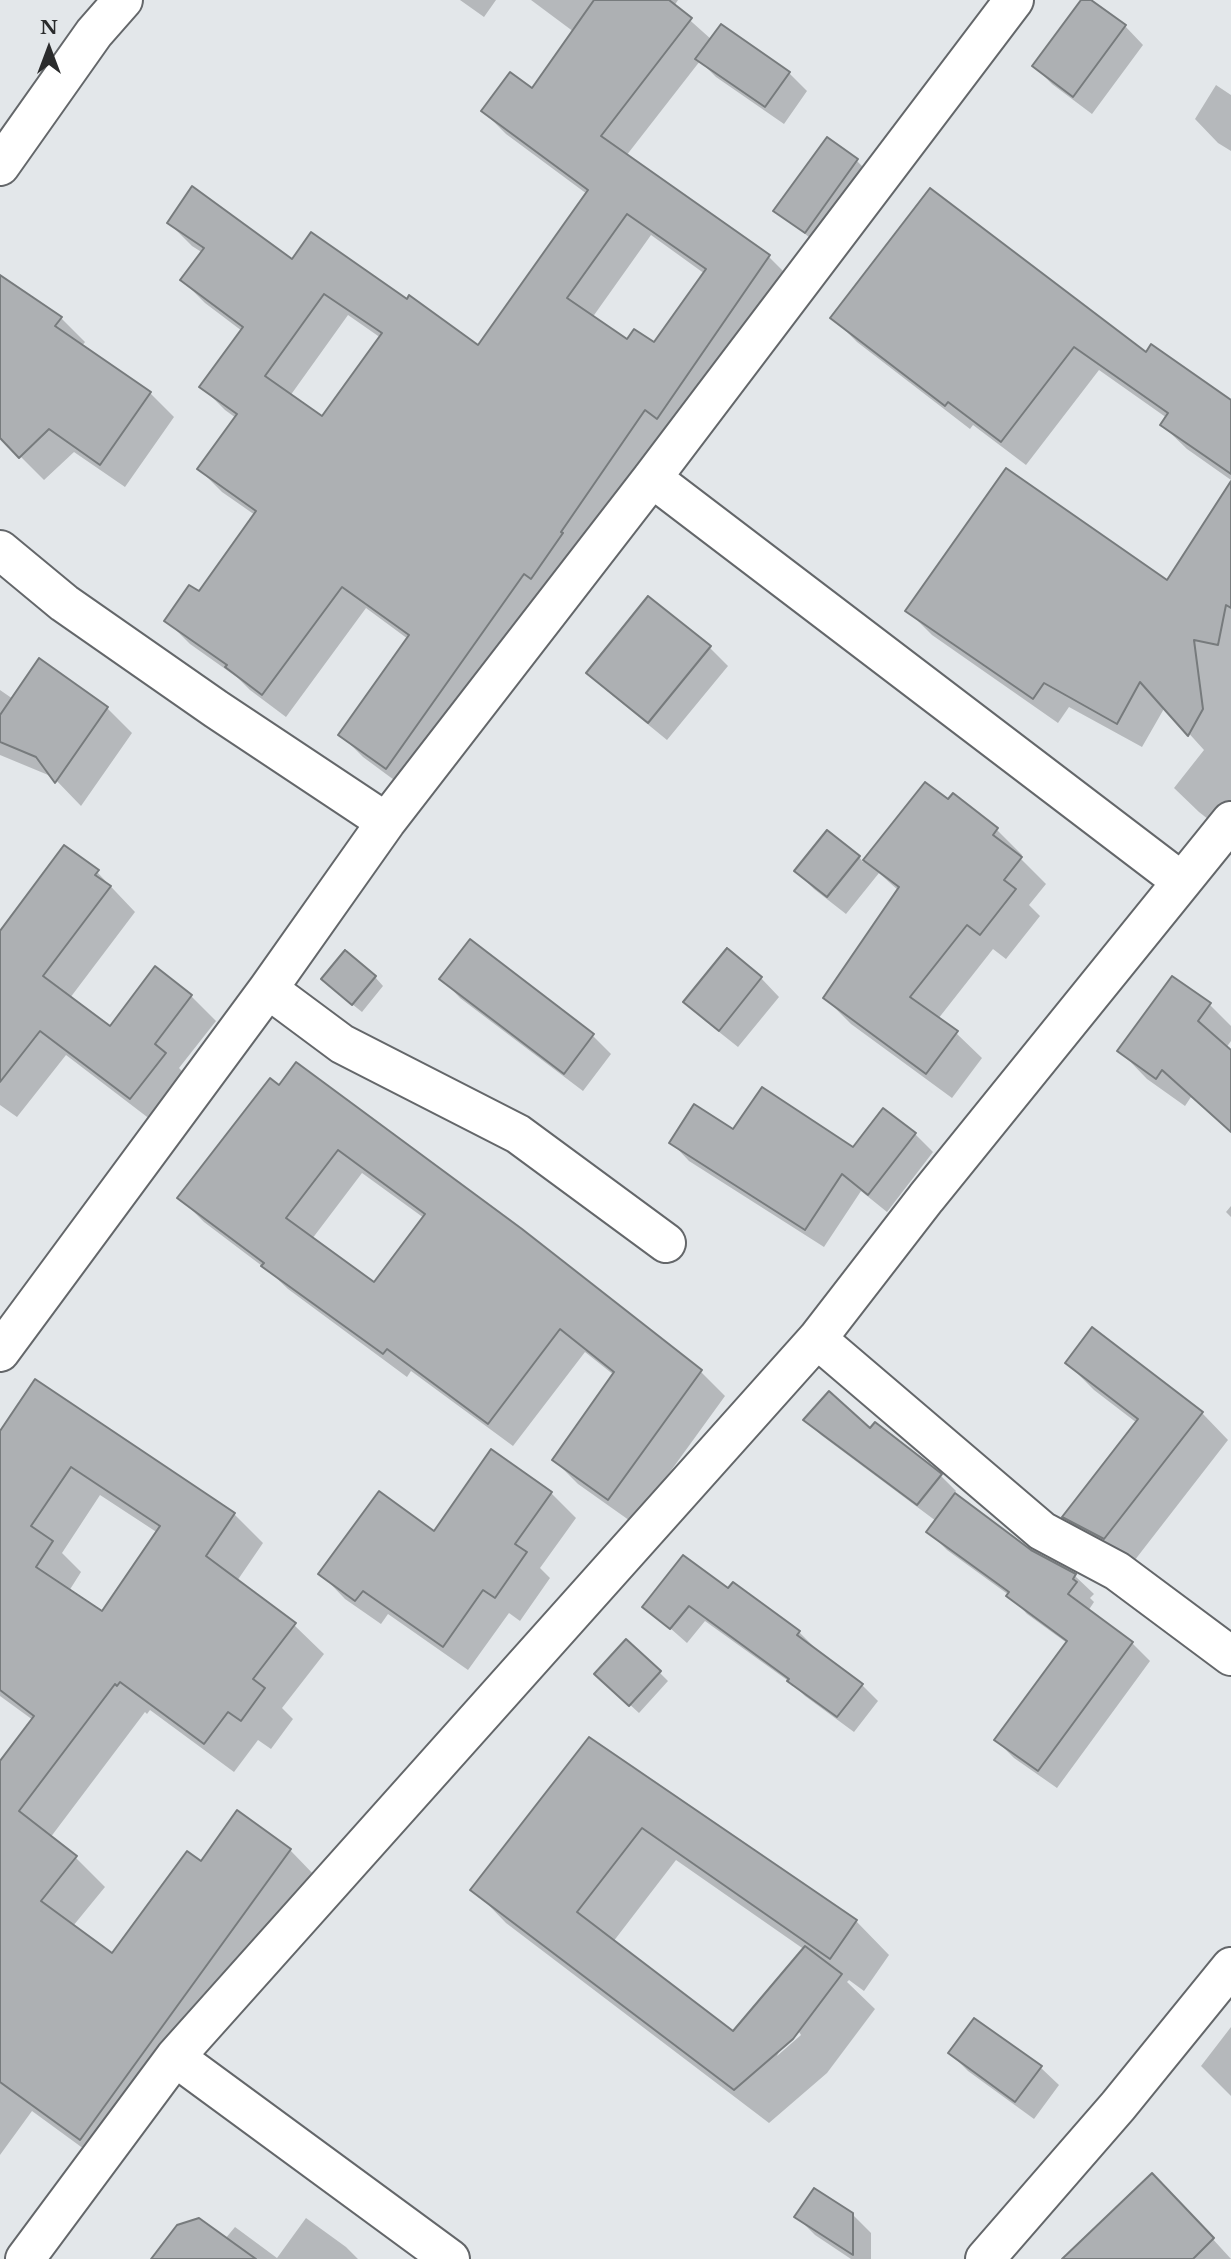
<!DOCTYPE html>
<style>
body{margin:0}
#map{position:relative;width:1231px;height:2259px;overflow:hidden;background:#e3e7ea;font-family:"Libre Baskerville",serif}
canvas{display:block}
.north{position:absolute;left:14px;top:14px;width:70px;height:70px;-webkit-text-stroke:5px #e3e7ea;paint-order:stroke;rotate:0deg;font-size:19px;font-weight:700;line-height:28px;text-align:center;color:#2a2b2c}
.north::after{content:'';display:block;margin:auto;width:24px;height:32px;background:#2a2b2c;clip-path:polygon(50% 0,100% 100%,50% 72%,0 100%)}
</style>
<div id="map">
<canvas width="1231" height="2259"></canvas>
<div class="north">N</div>
</div>
<script>
const context = document.querySelector('canvas').getContext('2d');
context.lineJoin = 'round';
function paint(path, color) { context.fillStyle = color; context.fill(path, 'evenodd'); }
const poly = rows => new Path2D(rows.map(r => 'M' + r).join(''));
function strokePath(path, color, width, dash) { context.strokeStyle = color; context.lineWidth = width; context.lineCap = dash ? 'butt' : 'round'; context.setLineDash(dash || []); context.stroke(path); }
paint(poly([
 [460,0,496,0,484,17],
 [531,0,678,0,674,6,712,40,789,73,807,91,784,124,716,77,700,61,626,156,769,257,792,280,409,791,363,757,340,734,408,639,366,608,286,717,250,690,238,678,190,644,167,621,199,594,255,515,222,492,199,469,236,418,225,410,202,387,242,331,205,303,182,280,203,253,192,246,169,223,407,301,478,347,587,194,506,134,483,111,533,90,574,32],
 [651,235,705,274,654,345,627,342,592,318],
 [348,315,381,338,322,419,290,396],
 [1083,0,1088,0,1125,26,1143,45,1092,114,1052,84,1034,66],
 [1216,85,1231,95,1231,151,1218,143,1195,119],
 [856,160,865,169,814,241,776,211],
 [0,301,61,318,85,342,82,346,150,393,174,417,125,487,74,452,44,480,0,436],
 [833,318,1146,355,1231,404,1231,480,1187,449,1162,425,1167,418,1099,370,1026,465,973,425,970,429,857,342],
 [1231,484,1231,829,1227,834,1199,812,1174,788,1204,750,1165,707,1142,747,1069,707,1058,723,932,635,908,611,1167,583],
 [709,647,728,666,667,740,607,691,589,673],
 [40,661,107,708,132,733,81,806,53,777,0,755,0,690,13,699],
 [925,784,948,802,997,830,1022,855,1020,858,1046,884,1029,905,1040,916,1006,959,993,949,938,1019,956,1033,982,1058,952,1098,851,1024,825,998,899,891,879,873,846,914,814,889,796,871,859,857,863,862],
 [97,872,135,912,70,998,110,1028,156,969,191,996,216,1021,179,1068,190,1079,155,1123,66,1055,17,1117,0,1105,0,934],
 [470,941,593,1036,611,1054,583,1091,460,998,442,979],
 [727,951,761,978,779,997,738,1047,704,1020,686,1001],
 [375,977,383,986,362,1012,332,988],
 [1209,1004,1231,1026,1231,1041,1226,1048,1231,1052,1231,1132,1191,1097,1185,1106,1147,1079,1120,1051],
 [270,1080,701,1372,725,1396,633,1523,578,1484,554,1460,614,1375,585,1352,513,1446,411,1371,407,1377,288,1289,270,1272,204,1222,180,1198],
 [362,1173,424,1218,375,1285,312,1239],
 [734,1131,854,1149,915,1134,933,1152,887,1212,861,1191,824,1247,689,1161,671,1142],
 [1231,1206,1231,1217,1226,1212],
 [1067,1363,1202,1413,1228,1440,1131,1565,1090,1543,1064,1517,1137,1423,1094,1390],
 [806,1420,871,1431,940,1475,956,1491,954,1494,1031,1552,1075,1576,1094,1594,1090,1598,1094,1602,1088,1611,1132,1643,1150,1661,1057,1788,1014,1758,996,1740,1067,1643,1027,1614,1009,1595,947,1550,929,1532,936,1521,821,1435],
 [0,1435,234,1514,263,1543,237,1581,294,1625,324,1654,282,1708,293,1719,271,1749,258,1740,234,1772,150,1710,147,1714,145,1712,50,1838,75,1857,105,1887,73,1926,112,1956,201,1863,290,1850,319,1880,110,2168,32,2111,0,2155,0,1763,33,1720,0,1696],
 [100,1495,158,1533,103,1614,69,1591,81,1572,62,1553],
 [491,1452,551,1493,576,1518,540,1568,550,1578,520,1621,509,1613,468,1670,388,1614,381,1624,345,1599,321,1574,434,1533],
 [729,1590,799,1632,815,1648,814,1650,862,1685,878,1701,854,1732,805,1696,794,1685,705,1621,687,1643,645,1606],
 [659,1672,668,1681,639,1713,605,1682],
 [589,1739,856,1921,889,1955,864,1991,849,1980,847,1982,875,2009,827,2073,769,2123,506,1923,473,1889],
 [676,1860,805,1950,733,2034,613,1942],
 [799,2032,801,2035,777,2056,781,2048],
 [1231,2027,1231,2096,1201,2066],
 [950,2053,1040,2067,1059,2085,1034,2119,968,2071],
 [1179,2202,1231,2259,1065,2259],
 [852,2214,871,2233,871,2259,851,2259,815,2235,797,2217],
 [306,2218,346,2247,358,2259,153,2259,225,2239,235,2227,277,2258]
]), '#0003');
const building = poly([
 [594,0,669,0,692,18,601,136,770,255,657,419,645,410,561,532,563,533,531,579,524,574,386,769,338,735,409,635,342,587,262,695,225,667,227,665,164,621,189,585,199,591,256,511,197,469,237,414,199,387,243,327,180,280,204,248,167,223,192,186,292,259,311,232,407,299,409,295,478,345,588,190,481,111,510,72,532,88,594,0],
 [627,214,706,269,654,342,634,329,627,339,567,298,627,214],
 [324,294,382,333,322,416,265,376,324,294],
 [1081,0,1091,0,1126,25,1073,97,1032,66,1081,0],
 [721,24,790,72,765,107,695,59,721,24],
 [827,137,858,159,805,233,773,211,827,137],
 [930,188,1146,352,1151,344,1231,400,1231,474,1160,425,1168,413,1074,347,1001,442,948,402,945,406,830,318,930,188],
 [0,275,62,317,55,326,151,392,100,465,49,429,19,458,0,438,0,275],
 [1006,468,1167,580,1231,481,1231,608,1226,605,1218,645,1194,640,1203,709,1188,736,1140,682,1117,724,1044,683,1033,699,905,611,1006,468],
 [648,596,711,646,648,723,586,673,648,596],
 [39,658,108,707,55,783,36,757,0,742,0,715,39,658],
 [925,782,948,799,953,793,998,828,993,835,1022,857,1004,880,1016,889,980,935,967,925,910,997,958,1031,926,1074,823,998,899,887,863,860,925,782],
 [827,830,860,856,827,897,794,871,827,830],
 [64,845,99,870,95,875,111,886,43,976,110,1026,155,966,192,995,155,1044,166,1053,130,1099,40,1031,0,1082,0,931,64,845],
 [470,939,594,1034,564,1074,439,979,470,939],
 [727,948,762,977,719,1031,683,1002,727,948],
 [345,950,376,976,352,1005,321,979,345,950],
 [1172,976,1211,1003,1198,1021,1231,1050,1231,1132,1162,1070,1156,1079,1117,1051,1172,976],
 [296,1062,522,1229,702,1370,608,1500,552,1460,614,1372,560,1329,488,1424,387,1349,383,1354,261,1266,264,1263,177,1198,270,1078,279,1085,296,1062],
 [338,1150,425,1214,374,1282,286,1218,338,1150],
 [762,1087,853,1147,883,1108,916,1133,868,1195,842,1174,805,1230,669,1143,694,1104,733,1129,762,1087],
 [1092,1327,1203,1412,1104,1539,1062,1517,1138,1419,1065,1363,1092,1327],
 [35,1379,235,1513,206,1556,296,1623,253,1679,265,1688,241,1721,228,1712,204,1744,120,1682,117,1686,115,1684,19,1811,77,1856,41,1901,112,1953,187,1851,201,1861,237,1810,291,1849,80,2140,0,2082,0,1761,34,1716,0,1690,0,1431,35,1379],
 [71,1467,160,1526,102,1611,36,1567,53,1541,31,1526,71,1467],
 [829,1391,870,1428,875,1422,942,1474,917,1505,803,1420,829,1391],
 [491,1449,552,1492,515,1544,527,1552,495,1598,483,1590,443,1647,363,1591,355,1601,318,1574,379,1491,434,1531,491,1449],
 [955,1493,1031,1550,1076,1574,1073,1579,1077,1582,1068,1594,1133,1642,1038,1771,994,1740,1067,1641,1006,1596,1009,1592,926,1532,955,1493],
 [683,1555,728,1588,733,1582,800,1631,797,1635,863,1684,837,1717,787,1681,789,1679,689,1606,670,1629,642,1607,683,1555],
 [626,1639,661,1671,629,1706,594,1674,626,1639],
 [589,1737,857,1920,830,1959,642,1828,577,1912,733,2031,805,1946,842,1974,793,2039,734,2090,470,1890,589,1737],
 [974,2018,1042,2066,1015,2102,948,2053,974,2018],
 [1152,2173,1214,2238,1193,2259,1062,2259,1152,2173],
 [814,2188,853,2213,853,2255,794,2217,814,2188],
 [199,2218,256,2259,151,2259,177,2225,199,2218]
]);
paint(building, '#adb0b3');
strokePath(building, '#777b7d', 2);
const minor = poly([
 [0,166,94,33,123,0],
 [652,478,1181,881],
 [0,550,64,603,216,709,386,822],
 [268,989,342,1044,518,1134,666,1243],
 [817,1339,1042,1531,1117,1571,1231,1656],
 [0,1352,268,989,386,822,652,478,1014,0],
 [175,2057,450,2259],
 [25,2259,175,2057,817,1339,926,1198,1231,821],
 [985,2259,1118,2106,1231,1967]
]);
strokePath(minor, '#64676a', 42);
strokePath(minor, '#fff', 38);
</script>
